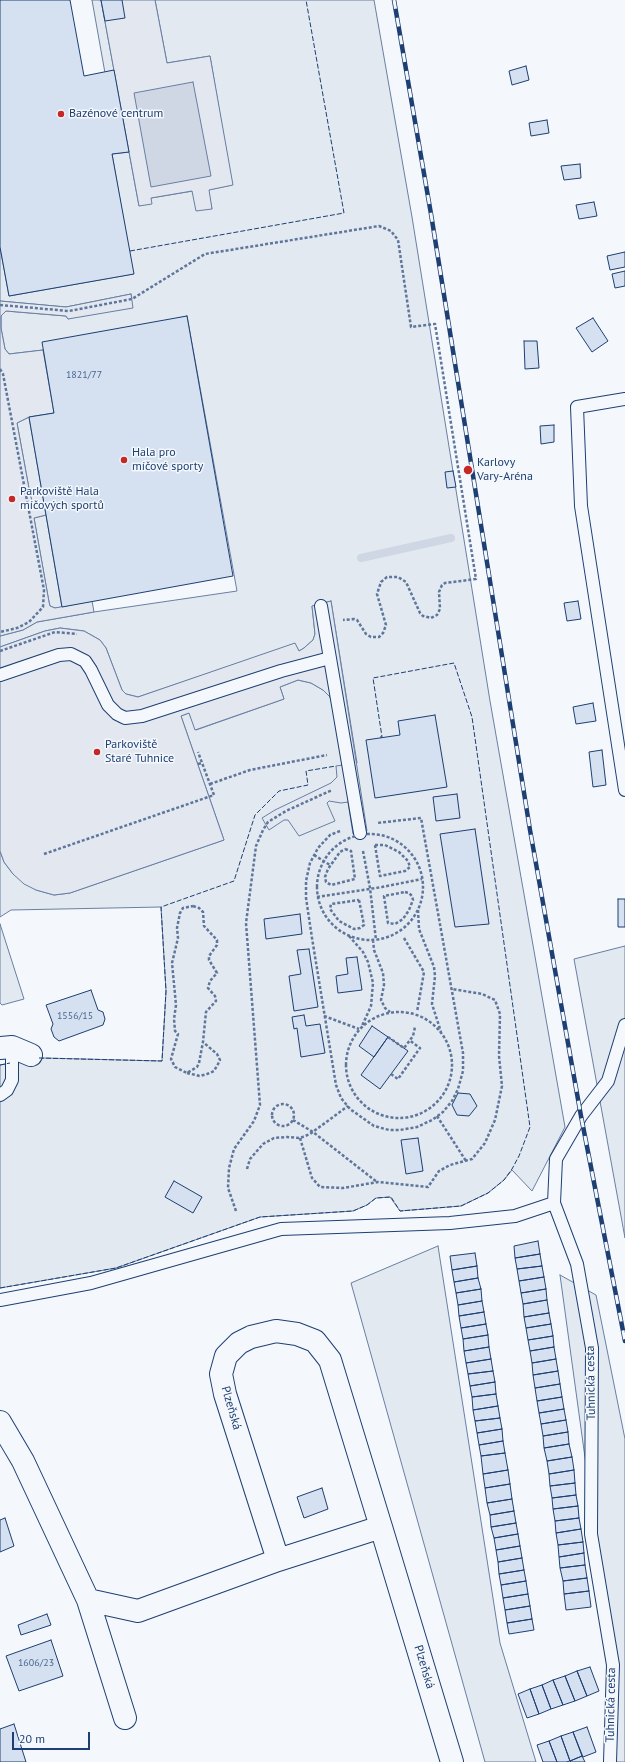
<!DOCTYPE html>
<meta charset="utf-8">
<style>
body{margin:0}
#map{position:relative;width:625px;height:1762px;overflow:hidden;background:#f4f7fb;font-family:"PT Sans",sans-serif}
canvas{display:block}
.scale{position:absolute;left:12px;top:1732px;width:78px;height:18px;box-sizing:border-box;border:2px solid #1d3f73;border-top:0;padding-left:5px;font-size:12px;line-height:14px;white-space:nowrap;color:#1d3f73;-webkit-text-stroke:3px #f4f7fb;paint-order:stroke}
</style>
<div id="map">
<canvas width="625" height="1762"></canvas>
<div class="scale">20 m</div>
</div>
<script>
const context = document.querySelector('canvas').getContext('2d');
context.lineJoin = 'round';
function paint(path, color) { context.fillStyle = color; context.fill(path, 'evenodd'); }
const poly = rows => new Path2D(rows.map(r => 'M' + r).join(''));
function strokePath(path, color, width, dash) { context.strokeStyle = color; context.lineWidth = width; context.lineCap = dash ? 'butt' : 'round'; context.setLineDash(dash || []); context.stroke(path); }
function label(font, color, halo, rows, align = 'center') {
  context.font = font + ' "PT Sans",sans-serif'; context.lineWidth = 3; context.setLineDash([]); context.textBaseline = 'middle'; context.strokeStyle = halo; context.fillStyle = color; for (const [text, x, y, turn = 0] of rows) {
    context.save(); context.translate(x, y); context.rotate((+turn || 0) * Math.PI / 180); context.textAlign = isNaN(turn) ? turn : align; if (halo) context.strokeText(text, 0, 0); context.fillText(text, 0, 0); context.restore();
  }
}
const green = poly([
 [92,0,101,0,114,70,105,73,92,0],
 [155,0,374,0,412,217,490,701,565,1127,532,1191,512,1170,504,1180,488,1193,461,1206,400,1211,390,1197,376,1198,367,1205,353,1211,260,1217,116,1268,0,1288,0,1065,44,1058,162,1061,166,991,161,907,11,910,0,917,0,851,4,862,13,874,36,890,54,895,70,893,224,840,181,716,189,713,196,730,284,699,280,687,298,680,311,683,323,690,330,697,357,763,331,601,312,606,315,634,313,640,304,648,299,651,295,644,138,697,126,694,122,690,106,648,100,640,84,631,60,628,45,631,0,647,0,636,23,630,37,622,94,612,237,591,187,316,43,350,9,354,5,349,1,328,1,316,6,311,66,316,68,319,132,299,131,294,66,307,0,301,0,247,9,296,133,274,112,154,129,152,139,206,151,198,193,191,212,209,208,190,232,185,210,56,167,63,155,0],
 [29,417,44,503,33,505,30,494,17,423,29,417],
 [46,515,62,607,55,608,50,606,49,602,34,518,46,515],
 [0,924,24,999,2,1005,0,1003,0,924],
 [625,946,625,1238,574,959,625,946],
 [438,1246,500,1643,536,1762,485,1762,351,1283,438,1246],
 [560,1275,596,1295,625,1439,625,1762,606,1762,609,1633,560,1275]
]);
paint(green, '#e3e9f0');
strokePath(green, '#687fa3', 1);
const parking = poly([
 [101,0,155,0,167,63,210,56,233,185,209,190,212,209,196,211,192,191,151,198,152,204,139,206,101,0],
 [131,294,133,308,68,319,66,316,6,311,1,316,1,328,5,349,9,354,43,350,54,413,29,417,17,423,30,494,33,504,44,503,46,515,34,518,49,602,50,606,55,608,92,601,94,612,37,622,23,630,0,636,0,301,66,307,131,294],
 [331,601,367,831,353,834,348,802,341,803,329,801,327,803,335,821,299,836,288,820,284,820,269,830,262,818,275,810,331,783,337,777,336,766,343,765,334,707,330,697,323,690,311,683,298,680,280,687,284,699,195,730,189,713,181,716,224,840,70,893,54,895,36,890,24,884,13,874,4,862,0,851,0,647,45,631,60,628,84,631,100,640,106,648,122,690,126,694,138,697,295,643,299,651,304,648,313,640,315,634,312,606,331,601]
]);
paint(parking, '#e3e8f0');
strokePath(parking, '#687fa3', 1);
const water = poly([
 [193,82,211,176,151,187,134,93,193,82]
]);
paint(water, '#cfd7e4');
strokePath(water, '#687fa3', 1);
strokePath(poly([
 [361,558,451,538]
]), '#cfd7e4', 8);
const building = poly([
 [0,0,70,0,84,76,114,70,129,152,112,154,134,274,9,296,0,247,0,0],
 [101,0,122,0,125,18,105,21,101,0],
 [526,66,529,80,512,85,509,71,526,66],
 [547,120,549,133,531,136,529,123,547,120],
 [580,164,581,178,564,180,561,166,580,164],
 [594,202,597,216,579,219,576,205,594,202],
 [625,252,625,267,610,270,607,256,625,252],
 [625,271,625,286,615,288,612,274,625,271],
 [187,316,233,576,62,607,29,417,54,413,42,342,187,316],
 [593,318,608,341,592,352,576,328,593,318],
 [524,341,537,341,539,368,525,369,524,341],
 [554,425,554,442,541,444,540,426,554,425],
 [453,471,456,487,447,488,445,472,453,471],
 [578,601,581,619,567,621,564,603,578,601],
 [593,703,596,721,576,724,573,707,593,703],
 [435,715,447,787,375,798,366,740,400,735,398,721,435,715],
 [602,750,606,785,593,787,589,752,602,750],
 [457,794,460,818,436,821,433,797,457,794],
 [475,829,489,924,455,927,440,834,475,829],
 [618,899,625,899,625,927,618,927,618,899],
 [300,914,302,934,266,939,264,919,300,914],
 [309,949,318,1007,294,1011,289,976,301,974,297,950,309,949],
 [357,957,362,990,338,993,336,976,348,974,346,958,357,957],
 [91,990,98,1010,103,1012,105,1019,103,1025,59,1041,54,1037,51,1029,53,1024,46,1005,91,990],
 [304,1015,306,1026,320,1024,325,1053,301,1057,297,1028,294,1029,292,1017,304,1015],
 [372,1026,388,1037,374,1057,359,1046,372,1026],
 [388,1037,408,1051,380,1089,361,1075,388,1037],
 [458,1093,470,1094,477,1106,469,1116,457,1115,452,1105,458,1093],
 [418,1138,423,1171,406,1174,401,1140,418,1138],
 [174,1181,202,1197,193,1213,165,1197,174,1181],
 [538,1241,540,1254,515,1258,514,1246,538,1241],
 [475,1253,477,1266,452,1270,450,1256,475,1253],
 [540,1254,542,1266,517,1269,515,1258,540,1254],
 [477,1266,478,1278,454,1282,452,1270,477,1266],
 [542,1266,544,1277,519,1281,517,1269,542,1266],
 [544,1277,546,1289,521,1293,519,1281,544,1277],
 [478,1278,481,1289,456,1293,454,1282,478,1278],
 [481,1289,482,1301,458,1305,456,1293,481,1289],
 [546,1289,547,1300,523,1304,521,1293,546,1289],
 [547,1300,549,1313,524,1317,523,1304,547,1300],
 [482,1301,484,1312,459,1316,458,1305,482,1301],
 [484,1312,486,1324,461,1328,459,1316,484,1312],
 [549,1313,551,1324,526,1328,524,1317,549,1313],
 [486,1324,488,1335,463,1339,461,1328,486,1324],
 [551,1324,553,1336,528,1340,526,1328,551,1324],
 [488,1335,489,1347,464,1351,463,1339,488,1335],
 [553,1336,554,1347,530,1351,528,1340,553,1336],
 [489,1347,491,1359,466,1363,464,1351,489,1347],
 [554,1347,556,1359,532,1363,530,1351,554,1347],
 [491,1359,493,1371,468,1374,466,1363,491,1359],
 [556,1359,558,1371,533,1375,532,1363,556,1359],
 [493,1371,495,1382,470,1386,468,1374,493,1371],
 [558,1371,560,1384,535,1388,533,1375,558,1371],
 [495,1382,496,1394,472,1397,470,1386,495,1382],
 [560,1384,562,1397,537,1401,535,1388,560,1384],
 [496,1394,498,1406,473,1410,472,1397,496,1394],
 [562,1397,564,1409,539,1413,537,1401,562,1397],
 [498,1406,500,1418,475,1421,473,1410,498,1406],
 [564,1409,566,1420,541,1424,539,1413,564,1409],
 [500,1418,502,1429,477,1433,475,1421,500,1418],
 [566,1420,568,1432,543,1436,541,1424,566,1420],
 [502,1429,503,1441,479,1445,477,1433,502,1429],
 [568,1432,569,1444,544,1448,543,1436,568,1432],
 [503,1441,505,1453,481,1456,479,1445,503,1441],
 [569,1444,572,1457,547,1461,544,1448,569,1444],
 [505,1453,508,1470,483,1474,481,1456,505,1453],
 [572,1457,574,1470,549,1474,547,1461,572,1457],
 [508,1470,510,1484,485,1488,483,1474,508,1470],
 [574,1470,575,1483,550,1486,549,1474,574,1470],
 [575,1483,576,1495,552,1498,550,1486,575,1483],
 [510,1484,512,1499,487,1503,485,1488,510,1484],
 [322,1488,328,1509,304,1518,297,1497,322,1488],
 [576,1495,578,1506,553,1509,552,1498,576,1495],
 [512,1499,514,1511,490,1515,487,1503,512,1499],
 [578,1506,579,1518,555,1521,553,1509,578,1506],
 [514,1511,516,1523,491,1527,490,1515,514,1511],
 [5,1518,14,1546,0,1552,0,1520,5,1518],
 [579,1518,581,1529,556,1533,555,1521,579,1518],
 [516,1523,518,1534,494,1538,491,1527,516,1523],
 [581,1529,583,1542,558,1545,556,1533,581,1529],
 [518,1534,520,1546,496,1550,494,1538,518,1534],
 [583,1542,584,1553,559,1557,558,1545,583,1542],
 [520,1546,522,1558,498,1562,496,1550,520,1546],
 [584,1553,585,1565,560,1568,559,1557,584,1553],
 [522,1558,524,1570,499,1574,498,1562,522,1558],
 [585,1565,587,1578,563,1581,560,1568,585,1565],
 [524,1570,526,1581,501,1585,499,1574,524,1570],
 [587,1578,589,1591,564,1594,563,1581,587,1578],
 [526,1581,528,1594,503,1598,501,1585,526,1581],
 [589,1591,591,1607,566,1610,564,1594,589,1591],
 [528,1594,530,1606,505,1610,503,1598,528,1594],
 [530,1606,532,1619,507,1623,505,1610,530,1606],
 [47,1614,51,1625,21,1635,18,1625,47,1614],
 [532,1619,534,1630,509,1634,507,1623,532,1619],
 [51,1640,63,1676,19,1691,6,1656,51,1640],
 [590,1667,599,1691,587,1696,577,1671,590,1667],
 [577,1671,587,1696,575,1701,565,1676,577,1671],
 [565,1676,575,1701,563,1705,553,1680,565,1676],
 [553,1680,563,1705,551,1709,542,1685,553,1680],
 [542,1685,551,1709,539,1714,530,1689,542,1685],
 [530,1689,539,1714,527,1718,518,1694,530,1689],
 [14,1724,26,1762,0,1762,0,1729,14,1724],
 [587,1727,596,1752,583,1757,573,1732,587,1727],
 [573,1732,582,1756,570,1761,561,1736,573,1732],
 [561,1736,570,1761,566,1762,557,1762,549,1741,561,1736],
 [549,1741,557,1762,543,1762,537,1745,549,1741],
 [582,1756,585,1762,571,1762,570,1761,582,1756]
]);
paint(building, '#d5e0f0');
strokePath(building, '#1d3f73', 1);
const lane = poly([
 [625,399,577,407,581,506,625,790],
 [321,606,360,833],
 [0,675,59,655,71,654,85,661,91,670,108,705,117,714,125,718,142,716,281,671,330,658],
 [0,1095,7,1090,12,1080,12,1047],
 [0,1300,91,1283,281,1229,450,1223,515,1216,554,1203],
 [610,1762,613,1665,591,1534,592,1348,577,1264,554,1203,556,1159,581,1116,608,1081,625,1025]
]);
const street = poly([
 [0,1048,12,1047,31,1055],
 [0,1422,23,1461,88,1600,138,1611,278,1560,381,1527,452,1762],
 [278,1560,225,1394,221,1374,226,1356,239,1343,251,1337,276,1331,297,1334,315,1341,330,1360,381,1527],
 [88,1600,125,1718]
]);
strokePath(lane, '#1d3f73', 14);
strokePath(street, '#1d3f73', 24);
strokePath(poly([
 [0,305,69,311,132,299,205,254,379,226,391,231,398,240,411,327,435,324,476,579,445,583,442,585,439,592,440,609,437,615,431,618,423,616,420,613,406,582,398,577,387,577,381,582,377,594,386,625,383,633,379,637,371,637,366,634,357,620,354,619,343,620],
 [0,369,3,374,44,590,43,607,29,622,17,628,0,632],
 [0,651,55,632,77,634],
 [198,764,202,763],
 [210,784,250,770,327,755],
 [340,831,330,835,318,848,310,863,306,881,306,898,312,938,336,1085,341,1098,350,1109,374,1126,389,1130,400,1130,417,1127,432,1120,443,1112,452,1101,458,1089,463,1071,463,1053,421,818,377,823],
 '317 887a53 53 0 1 1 106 0a53 53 0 1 1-106 0Z',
 [375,845,385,845,399,852,408,861,410,867,405,871,380,876,375,845],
 [345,849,351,851,355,879,331,885,326,882,325,877,328,869,340,852,345,849],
 [363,851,370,888,376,940],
 [44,854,214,795,198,752],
 [314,855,330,865],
 [405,892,409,893,412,896,413,900,409,910,403,919,395,924,388,923,384,896,405,892],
 [317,897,382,887,422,879],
 [359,900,364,925,360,928,354,929,339,921,330,909,331,904,359,900],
 [193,906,199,908,203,912,204,926,217,940,217,945,209,956,209,960,217,973,210,981,208,988,215,996,216,1001,206,1012,203,1042,199,1063,197,1067,187,1073,175,1067,171,1059,178,1034,175,1031,174,1019,176,1005,172,963,178,938,177,928,180,913,183,908,193,906],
 [418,910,419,929,434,967,435,976,432,1004,441,1032],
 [349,936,363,952,368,962,373,983,371,1006,362,1026],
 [404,938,424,972,417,1012],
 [373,940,374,950,383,973,384,985,381,1000,385,1008,390,1012],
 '346 1065a53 53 0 1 1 106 0a53 53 0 1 1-106 0Z',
 [324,1016,359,1029],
 [388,1037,404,1048,413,1036,415,1027],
 [187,1073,200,1076,207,1074,214,1071,218,1064,220,1060,217,1054,203,1042],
 [391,1074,398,1079,420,1048,409,1040],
 '272 1115a11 11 0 1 1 22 0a11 11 0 1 1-22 0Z',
 [437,1116,466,1161],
 [293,1120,313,1132,377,1182],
 [300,1138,312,1178,320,1187,343,1188,378,1182,428,1187,439,1171,450,1165,472,1159,485,1143,495,1120,502,1086,499,1056,500,1014,495,1000,482,994,452,989],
 [247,1169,250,1159,263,1144,274,1138,287,1137,300,1138,310,1134,348,1106],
 [236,1211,228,1188,229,1168,234,1149,254,1121,260,1105,246,923,256,846,263,830,268,822,286,811,332,790]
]), '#5e769c', 2.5, [3, 2]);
strokePath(lane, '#f4f7fb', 12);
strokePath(street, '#f4f7fb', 22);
const rail = poly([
 [394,0,431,214,530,830,581,1116,625,1341]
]);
strokePath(rail, '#1d3f73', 4.5);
strokePath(rail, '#f4f7fb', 3, [9]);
strokePath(poly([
 [130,251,344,213,306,0],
 [39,1058,162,1061,166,991,161,907,234,881,255,815,279,791,308,785,306,771,336,766],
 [0,1065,10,1063],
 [0,1288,116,1268,260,1217,353,1211,367,1205,376,1198,391,1197,400,1211,461,1206,488,1193,504,1180,512,1169,519,1156,530,1127,472,717,454,663,373,678,382,737,380,737]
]), '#1d3f73', 1, [5, 2]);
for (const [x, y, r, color] of [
 [61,114,4,"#c62828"],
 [124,460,4,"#c62828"],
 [468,470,5,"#c62828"],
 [12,499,4,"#c62828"],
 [97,752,4,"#c62828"]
]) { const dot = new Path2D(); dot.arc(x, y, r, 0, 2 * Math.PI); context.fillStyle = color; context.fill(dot); strokePath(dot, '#f4f7fb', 1.5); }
label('10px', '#4b6792', null, [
 ["1821/77",84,375],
 ["1556/15",75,1016],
 ["1606/23",36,1663]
]);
label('12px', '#1d3f73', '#f4f7fb', [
 ["Bazénové centrum",69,114],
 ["Hala pro",132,453],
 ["míčové sporty",132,467],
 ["Karlovy",477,463],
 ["Vary-Aréna",477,477],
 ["Parkoviště Hala",20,492],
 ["míčových sportů",20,506],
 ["Parkoviště",105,745],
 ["Staré Tuhnice",105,759]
], 'left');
label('12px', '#1d3f73', '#f4f7fb', [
 ["Tuhnická cesta",591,1383,-91],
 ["Plzeňská",231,1408,74],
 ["Plzeňská",424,1667,73],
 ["Tuhnická cesta",611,1705,-89]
]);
</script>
